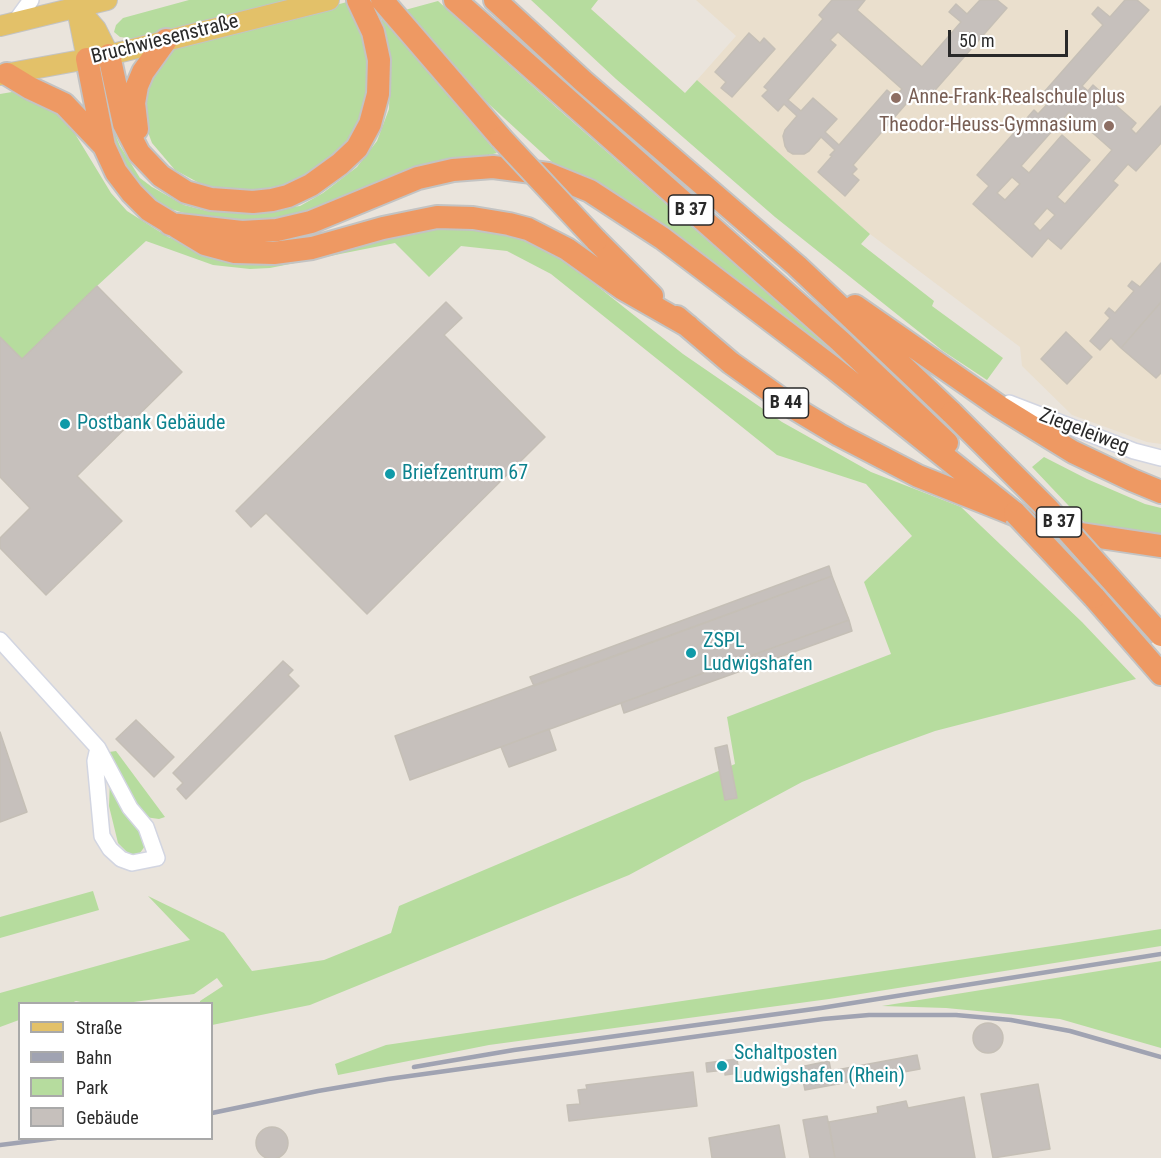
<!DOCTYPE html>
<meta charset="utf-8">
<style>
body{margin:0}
#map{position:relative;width:1161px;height:1158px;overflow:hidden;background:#eae4dc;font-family:"Roboto Condensed",sans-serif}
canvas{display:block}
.legend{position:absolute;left:18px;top:1002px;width:195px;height:138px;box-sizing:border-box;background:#fff;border:2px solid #a9a9a9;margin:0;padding:8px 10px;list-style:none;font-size:18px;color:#292929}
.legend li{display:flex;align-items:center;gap:12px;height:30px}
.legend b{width:30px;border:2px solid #a9a9a9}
.scale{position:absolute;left:948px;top:30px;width:120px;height:27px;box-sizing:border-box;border:3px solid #292929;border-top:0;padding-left:8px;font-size:18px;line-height:21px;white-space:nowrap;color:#292929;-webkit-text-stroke:4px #fff;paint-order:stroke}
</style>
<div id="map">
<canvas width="1161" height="1158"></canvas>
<ul class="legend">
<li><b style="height:8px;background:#e3c169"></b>Straße</li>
<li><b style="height:8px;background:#a0a3b2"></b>Bahn</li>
<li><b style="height:16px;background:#b6dc9e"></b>Park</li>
<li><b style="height:16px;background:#c6c0bc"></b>Gebäude</li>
</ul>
<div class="scale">50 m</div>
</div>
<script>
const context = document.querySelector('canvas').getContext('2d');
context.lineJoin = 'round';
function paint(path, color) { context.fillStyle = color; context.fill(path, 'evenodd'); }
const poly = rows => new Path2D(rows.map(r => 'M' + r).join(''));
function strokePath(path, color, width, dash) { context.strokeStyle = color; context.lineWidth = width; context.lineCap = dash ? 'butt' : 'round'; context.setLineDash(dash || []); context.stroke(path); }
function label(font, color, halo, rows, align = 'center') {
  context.font = font + ' "Roboto Condensed",sans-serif'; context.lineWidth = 4.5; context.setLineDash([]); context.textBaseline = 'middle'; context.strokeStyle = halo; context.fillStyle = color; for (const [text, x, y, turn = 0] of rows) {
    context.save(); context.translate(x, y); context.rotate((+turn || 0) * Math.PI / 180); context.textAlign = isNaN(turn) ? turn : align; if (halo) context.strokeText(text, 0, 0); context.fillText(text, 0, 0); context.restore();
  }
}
paint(poly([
 [696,0,1161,0,1161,444,1147,442,1072,415,1022,366,1020,347,870,234,697,80,736,36]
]), '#eadfcd');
paint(poly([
 [189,0,286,0,136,39,120,37,114,32,116,25,123,18],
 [531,0,598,0,591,9,685,93,697,80,870,234,861,244,934,301,932,306,1003,358,987,380,943,351,775,217,616,79],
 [438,1,557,108,890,401,680,241,552,162,480,96,405,10],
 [347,2,367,42,370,80,365,106,358,128,349,143,327,167,261,196,229,194,201,184,175,170,152,143,143,119,144,88,173,49],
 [383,18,497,153,439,167,301,216,245,225,191,215,167,208,145,192,135,183,115,150,97,70,104,69,115,134,120,146,140,178,152,187,184,205,207,211,236,213,300,206,323,193,357,167,377,141,389,109,390,76,388,45,380,23],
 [12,92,31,97,66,119,111,193,127,211,168,237,210,253,391,235,442,227,475,227,507,233,543,248,568,263,683,354,782,422,871,472,961,507,1082,622,1136,679,935,731,869,755,802,782,629,875,310,1005,212,1025,212,1004,200,1003,200,1001,223,986,217,978,194,994,126,1003,91,1004,76,1001,69,1004,20,1004,19,1020,0,1027,0,993,190,940,148,896,224,933,252,971,324,960,391,933,399,906,735,764,727,717,891,654,864,582,912,536,866,484,777,455,551,274,507,251,461,246,429,277,395,243,270,268,250,269,213,265,146,241,97,286,22,359,0,337,0,94],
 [1044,457,1087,479,1145,504,1161,508,1161,534,1086,524,1032,467],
 [116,751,165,817,159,819,145,817,136,806,109,752],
 [110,779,138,825,145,846,140,853,130,855,118,843,109,806],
 [93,891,99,910,0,938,0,917],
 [1161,929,1161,946,829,999,489,1045,338,1075,335,1064,386,1045,1066,944],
 [1161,961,1161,1048,1060,1019,946,1008,882,1006]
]), '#b6dc9e');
const building = poly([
 [832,0,865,0,857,10,922,67,961,22,949,12,956,4,967,14,980,0,997,0,1007,8,922,105,912,97,853,165,857,169,852,174,859,180,845,196,818,172,832,156,830,155,835,150,821,137,809,151,804,154,793,154,788,151,785,146,783,136,785,130,797,116,784,104,778,111,762,96,768,90,764,87,823,19,819,15,832,0],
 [838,32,902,89,895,97,887,90,839,145,825,132,837,119,813,98,801,111,788,100,836,45,830,40,838,32],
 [1125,0,1137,0,1149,10,1082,86,1088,91,1093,85,1136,123,1131,129,1136,134,1161,106,1161,143,1136,171,1128,164,1113,181,1118,185,1061,249,1048,238,1032,257,973,204,989,186,977,175,1034,110,1038,114,1053,98,1045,91,1103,25,1092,14,1098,7,1110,17,1125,0],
 [1069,112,1112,150,1065,204,1057,197,1090,160,1062,135,1029,173,1021,166,1069,112],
 [1012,177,1020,184,1005,200,997,193,1012,177],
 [1047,208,1055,215,1040,231,1033,224,1047,208],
 [749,33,760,43,764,38,775,49,732,97,721,88,726,82,715,72,749,33],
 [1161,263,1161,302,1121,348,1111,338,1100,350,1090,341,1110,318,1105,313,1109,308,1115,313,1134,291,1128,286,1132,281,1140,287,1161,263],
 [97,286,182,372,77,476,122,521,46,595,0,548,0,538,30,508,0,477,0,337,22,359,97,286],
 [446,302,462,318,444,335,545,437,367,614,266,513,251,527,236,511,446,302],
 [1161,302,1161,373,1156,378,1121,348,1161,302],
 [1066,332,1092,357,1067,384,1041,359,1066,332],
 [829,566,832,576,534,686,530,677,829,566],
 [832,576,849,620,410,780,395,736,832,576],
 [849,620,852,631,624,713,621,703,849,620],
 [283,661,293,670,288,675,299,686,186,799,177,789,183,783,173,773,283,661],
 [136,720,174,757,154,777,116,739,136,720],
 [549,729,556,750,509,767,501,747,549,729],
 [0,732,27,812,0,822,0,732],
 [727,745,737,798,725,800,715,748,727,745],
 '973 1038a15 15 0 1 1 30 0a15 15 0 1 1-30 0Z',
 [917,1055,920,1069,805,1090,800,1067,829,1061,831,1071,917,1055],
 [737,1059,739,1073,725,1075,725,1070,707,1072,706,1063,737,1059],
 [693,1072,697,1106,569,1121,567,1105,580,1104,578,1090,587,1089,586,1085,693,1072],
 [1038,1084,1050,1149,993,1158,981,1094,1038,1084],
 [964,1097,975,1158,835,1158,829,1122,878,1113,877,1107,906,1101,908,1108,964,1097],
 [827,1116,835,1158,810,1158,803,1120,827,1116],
 [779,1125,785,1158,712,1158,709,1138,779,1125],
 '256 1143a16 16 0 1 1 32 0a16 16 0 1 1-32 0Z'
]);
paint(building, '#c6c0bc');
strokePath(building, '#c5bfb6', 1.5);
const minor = poly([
 [15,22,31,0],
 [1009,403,1134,451,1161,458],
 [0,640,98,748,130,808,146,827,157,858,132,863,121,859,110,849,102,836,95,761,98,748]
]);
const major = poly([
 [77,7,96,29,109,55],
 [77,9,87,59],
 [0,26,107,0],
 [0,75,109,55,329,0]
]);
const highway = poly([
 [382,0,501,138],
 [455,0,840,341,947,443],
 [495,0,583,81,797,266,952,413],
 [109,55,124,124,139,153,161,176,186,192,211,199,253,202,272,200,288,196,311,185,340,164,357,148,370,124,378,94,379,60,373,32,358,0],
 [87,59,104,146,116,172,132,193,149,210,205,244,235,252,274,253,312,248,383,228,437,217,473,218,509,224,528,229,567,249,623,289,688,326],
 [7,74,30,88,64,104,103,145],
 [137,129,134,103,137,86,143,72,166,40],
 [170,224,242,232,277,230,311,222,418,178,453,170,493,167,548,174,590,191,662,238,836,370,1015,513],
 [596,240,652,296],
 [855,306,1000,407,1073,452,1132,480,1161,492],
 [677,317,731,363,794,408,839,435,918,476,1021,517,1052,526,1080,534,1161,546],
 [1094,597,1161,674]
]);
strokePath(minor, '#d2d5e1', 18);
strokePath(major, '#c3c3c3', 22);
strokePath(highway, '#c3c3c3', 26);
strokePath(minor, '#fff', 15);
strokePath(major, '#e3c169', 20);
strokePath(highway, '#ee9963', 22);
strokePath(poly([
 [414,1067,514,1050,821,1008,1161,954],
 [212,1113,318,1091,388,1079,823,1019,869,1015,956,1015,1011,1020,1070,1031,1161,1057],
 [0,1145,56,1138]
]), '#a0a3b2', 4.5);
const highwayBridge = poly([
 [501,138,596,240],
 [952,413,1048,509,1161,635],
 [1015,513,1094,597]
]);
strokePath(highwayBridge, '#c3c3c3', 26, []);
strokePath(highwayBridge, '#ee9963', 22);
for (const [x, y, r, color] of [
 [896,98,6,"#8d6e63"],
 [1109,126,6,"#8d6e63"],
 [65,424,6,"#0f9aa8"],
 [390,474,6,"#0f9aa8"],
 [691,653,6,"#0f9aa8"],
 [722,1066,6,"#0f9aa8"]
]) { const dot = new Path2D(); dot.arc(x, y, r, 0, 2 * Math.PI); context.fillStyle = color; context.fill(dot); strokePath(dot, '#fff', 2); }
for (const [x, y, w] of [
 [691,210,45],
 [786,403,45],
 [1059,522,45]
]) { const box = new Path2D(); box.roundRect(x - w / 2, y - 15, w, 30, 4.5); context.fillStyle = '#fff'; context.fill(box); strokePath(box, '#292929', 1.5); }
label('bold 18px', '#292929', null, [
 ["B 37",691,210],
 ["B 44",786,403],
 ["B 37",1059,522]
]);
label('20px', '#292929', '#fff', [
 ["Bruchwiesenstraße",165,40,-14],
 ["Ziegeleiweg",1084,432,21]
]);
label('20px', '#785e54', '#fff', [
 ["Anne-Frank-Realschule plus",908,98],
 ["Theodor-Heuss-Gymnasium",1097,126,"right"]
], 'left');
label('20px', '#0d838f', '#fff', [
 ["Postbank Gebäude",77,424],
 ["Briefzentrum 67",402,474],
 ["ZSPL",703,642],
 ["Ludwigshafen",703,665],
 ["Schaltposten",734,1054],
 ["Ludwigshafen (Rhein)",734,1077]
], 'left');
</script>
